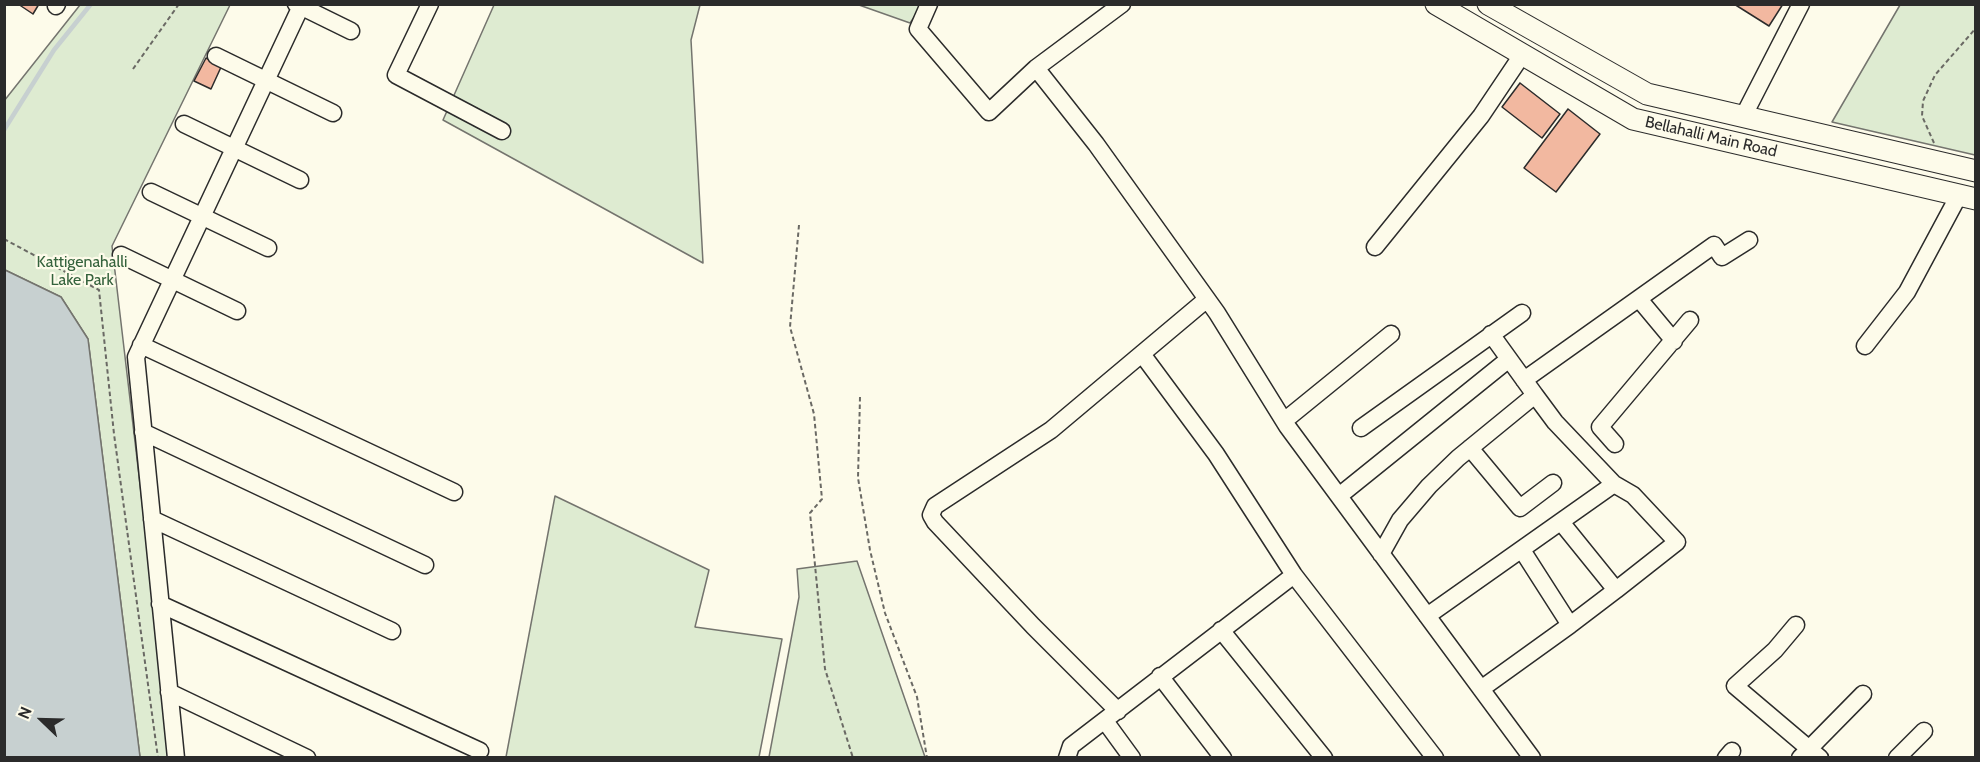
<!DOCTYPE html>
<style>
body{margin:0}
#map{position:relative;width:1980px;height:762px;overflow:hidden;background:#fdfbea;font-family:Cabin,sans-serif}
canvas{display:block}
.frame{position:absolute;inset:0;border:6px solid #2b2b2b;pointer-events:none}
.north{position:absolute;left:12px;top:690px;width:60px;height:60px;-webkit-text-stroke:4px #fdfbea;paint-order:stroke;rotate:293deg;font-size:16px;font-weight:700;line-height:24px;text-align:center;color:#2b2b2b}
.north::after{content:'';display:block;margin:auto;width:21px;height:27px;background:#2b2b2b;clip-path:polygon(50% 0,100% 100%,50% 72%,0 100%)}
</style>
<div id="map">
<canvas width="1980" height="762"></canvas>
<div class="frame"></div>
<div class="north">N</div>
</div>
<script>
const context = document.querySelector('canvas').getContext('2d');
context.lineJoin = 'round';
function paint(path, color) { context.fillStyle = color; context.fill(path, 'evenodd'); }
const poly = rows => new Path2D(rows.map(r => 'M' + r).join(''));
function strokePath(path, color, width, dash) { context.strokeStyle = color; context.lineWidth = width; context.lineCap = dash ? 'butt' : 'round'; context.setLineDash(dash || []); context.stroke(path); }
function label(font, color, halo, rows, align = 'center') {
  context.font = font + ' Cabin,sans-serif'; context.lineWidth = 4.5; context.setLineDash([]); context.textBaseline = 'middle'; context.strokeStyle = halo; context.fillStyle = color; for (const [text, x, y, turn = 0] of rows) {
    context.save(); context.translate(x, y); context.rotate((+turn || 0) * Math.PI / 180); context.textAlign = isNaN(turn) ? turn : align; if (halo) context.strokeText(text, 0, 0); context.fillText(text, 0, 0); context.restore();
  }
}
const green = poly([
 [80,5,230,5,112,246,172,757,140,757,88,339,61,297,5,270,4,101,80,5],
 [494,5,700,5,691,40,703,263,443,120,494,5],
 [859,5,923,5,910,23,859,5],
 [1900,5,1975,5,1975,155,1832,122,1900,5],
 [555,496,709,570,695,627,782,639,759,757,506,757,555,496],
 [857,561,925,757,769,757,799,597,797,569,857,561]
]);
paint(green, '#deebd1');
strokePath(green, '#74746e', 1.5);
const water = poly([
 [5,270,61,297,88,339,140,757,5,757,5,270]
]);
paint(water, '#c7d0d0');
strokePath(water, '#74746e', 1.5);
strokePath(poly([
 [4,130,54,50,91,4]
]), '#c7d0d0', 4.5);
const building = poly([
 [18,4,39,4,33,14,18,4],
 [1734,4,1783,4,1769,26,1734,4],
 [206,58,222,65,211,89,194,81,206,58],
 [1520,83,1560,114,1542,138,1502,107,1520,83],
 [1568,109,1600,134,1556,192,1524,168,1568,109]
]);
paint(building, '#f2b8a0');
strokePath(building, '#2b2b2b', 1.5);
const minor = poly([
 [296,4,351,31],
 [430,4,396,75,502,131],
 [929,4,918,29,989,112,1036,68,1122,4],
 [56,6,57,4],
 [216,56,333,113],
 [1036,68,1096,144,1217,313,1287,426,1532,758],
 [1743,117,1801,4],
 [184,124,300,180],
 [151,192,268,248],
 [1375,247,1481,116,1522,55],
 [121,255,237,311],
 [1639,299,1674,341],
 [141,345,454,492],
 [1865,346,1907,292,1959,195],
 [1142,354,1216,454,1294,575,1435,758],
 [1524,380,1714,245,1722,257,1749,240],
 [1284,421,1391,334],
 [1361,428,1522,313],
 [143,432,425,565],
 [1615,444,1600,427,1690,320],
 [1470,448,1520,508,1553,483],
 [1614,484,1633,495,1677,542,1616,590],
 [1339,496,1509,359],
 [152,519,392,631],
 [1561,522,1616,590,1570,625],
 [1381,554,1400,520,1429,486,1458,458,1535,395,1491,334],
 [160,604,480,751],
 [1427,616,1614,484,1555,422,1535,395],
 [1796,625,1775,650,1735,686,1820,758],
 [1221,630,1324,758],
 [1160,676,1223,758],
 [1481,689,1570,625,1522,550],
 [169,692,307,758],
 [1118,711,1033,626,935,522,931,515,935,506,1051,430,1207,299],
 [1105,721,1132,758],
 [176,758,136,357,302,4],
 [1067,758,1071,746,1294,575],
 [1726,758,1732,751],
 [1800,758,1863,694],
 [1897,758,1924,731]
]);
const major = poly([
 [1436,4,1633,119,1976,199],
 [1488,4,1647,94,1976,171]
]);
strokePath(minor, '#2b2b2b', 19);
strokePath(major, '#2b2b2b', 23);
strokePath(poly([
 [133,69,179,4],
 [1934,143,1922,116,1923,101,1935,75,1976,28],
 [799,225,790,327,814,414,822,499,810,513,825,669,853,758],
 [4,239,99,290,114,434,158,758],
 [860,397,858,478,870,550,885,613,917,697,927,758]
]), '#6a6964', 2, [4.5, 3]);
strokePath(minor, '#fdfbea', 16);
strokePath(major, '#fdfbea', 21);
label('16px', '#2b2b2b', '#fdfbea', [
 ["Bellahalli Main Road",1711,137,13]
]);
label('16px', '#34623c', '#fdfbea', [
 ["Kattigenahalli",82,262],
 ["Lake Park",82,280]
]);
</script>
